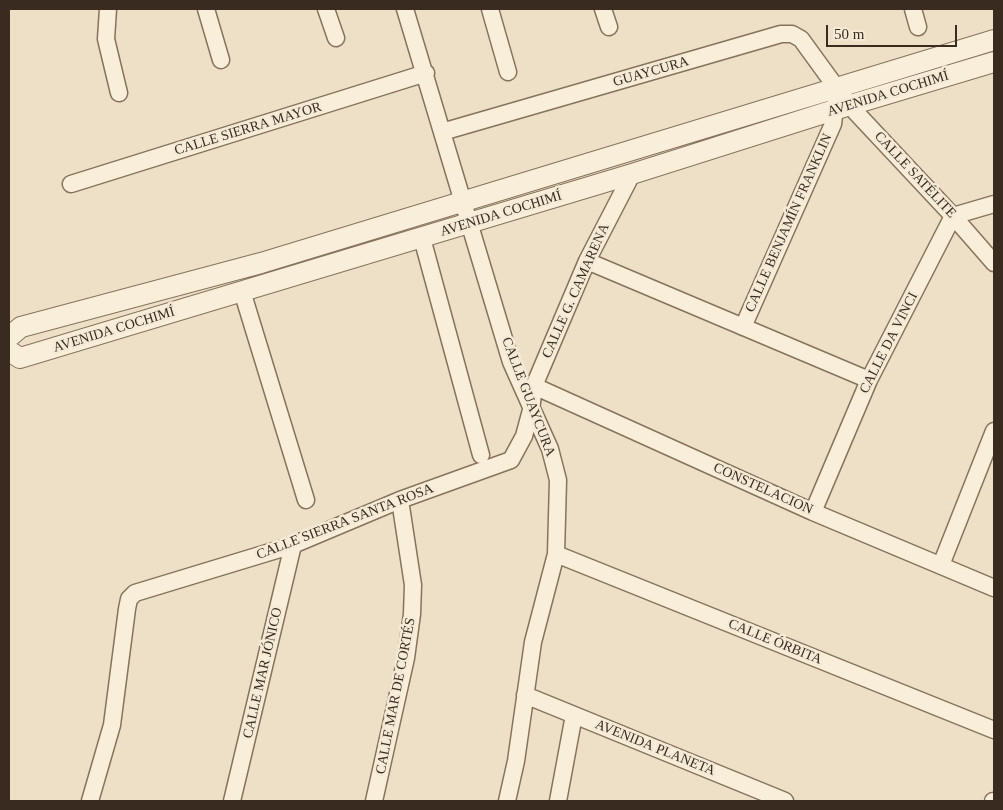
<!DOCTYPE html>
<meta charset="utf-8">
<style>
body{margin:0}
#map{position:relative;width:1003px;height:810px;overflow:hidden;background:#ede0c6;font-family:"Times New Roman",serif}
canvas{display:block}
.frame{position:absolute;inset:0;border:10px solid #392b20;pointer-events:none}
.scale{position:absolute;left:826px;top:25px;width:131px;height:22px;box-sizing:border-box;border:2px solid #392b20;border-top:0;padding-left:6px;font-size:15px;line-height:18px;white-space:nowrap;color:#392b20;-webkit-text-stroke:4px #f5ead6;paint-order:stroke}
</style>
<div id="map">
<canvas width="1003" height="810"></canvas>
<div class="frame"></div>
<div class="scale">50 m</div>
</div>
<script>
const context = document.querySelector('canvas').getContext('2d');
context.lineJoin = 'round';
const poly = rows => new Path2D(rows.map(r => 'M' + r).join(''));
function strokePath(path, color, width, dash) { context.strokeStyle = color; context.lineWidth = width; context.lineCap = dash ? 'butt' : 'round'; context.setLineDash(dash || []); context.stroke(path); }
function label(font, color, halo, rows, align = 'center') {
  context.font = font + ' "Times New Roman",serif'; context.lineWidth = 5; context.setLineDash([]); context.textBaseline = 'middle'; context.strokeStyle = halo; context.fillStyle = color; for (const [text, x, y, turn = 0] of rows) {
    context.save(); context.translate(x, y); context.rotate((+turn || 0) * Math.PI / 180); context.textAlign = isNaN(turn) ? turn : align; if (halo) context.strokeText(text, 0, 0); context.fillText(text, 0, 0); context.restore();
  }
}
const minor = poly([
 [108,9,106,39,119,93],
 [206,9,221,60],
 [326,9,336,38],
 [405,9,511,362,550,449,558,480,556,554,533,642,516,761,507,801],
 [490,9,508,72],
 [603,9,609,27],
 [913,9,918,27],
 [442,132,781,34,792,34,801,39,849,105,953,216,994,263],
 [71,184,426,73],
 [422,238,481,455],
 [587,261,869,380],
 [242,291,306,500],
 [743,327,833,124,836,100],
 [534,386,813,512,994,588],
 [813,512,869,380,953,216,994,204],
 [556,554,994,730],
 [941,565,994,431],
 [525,695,785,801],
 [90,801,112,725,127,609,129,599,135,593,293,545,400,500,511,460,524,436,531,410,534,386,587,261,632,174],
 [232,801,293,545],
 [374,801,406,658,412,614,413,585,400,500],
 [558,801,574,715],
 [993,801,994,801]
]);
const tertiary = poly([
 [9,337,21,327,261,263,994,40],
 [9,351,20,358,632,174,837,109,994,62]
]);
strokePath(minor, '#88725c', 19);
strokePath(tertiary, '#88725c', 22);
strokePath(minor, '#f8eed9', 16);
strokePath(tertiary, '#f8eed9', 20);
label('14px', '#392b20', '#f5ead6', [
 ["GUAYCURA",651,72,-16],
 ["AVENIDA COCHIMÍ",888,94,-17],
 ["CALLE SIERRA MAYOR",248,129,-17],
 ["CALLE SATÉLITE",915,175,47],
 ["AVENIDA COCHIMÍ",501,214,-17],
 ["CALLE BENJAMÍN FRANKLIN",789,223,-66],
 ["CALLE G. CAMARENA",576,291,-66],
 ["AVENIDA COCHIMÍ",114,330,-17],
 ["CALLE DA VINCI",889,343,-63],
 ["CALLE GUAYCURA",528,397,69],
 ["CONSTELACION",763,489,24],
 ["CALLE SIERRA SANTA ROSA",345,522,-21],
 ["CALLE ÓRBITA",775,642,22],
 ["CALLE MAR JÓNICO",263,673,-77],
 ["CALLE MAR DE CORTÉS",396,696,-79],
 ["AVENIDA PLANETA",655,748,22]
]);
</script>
